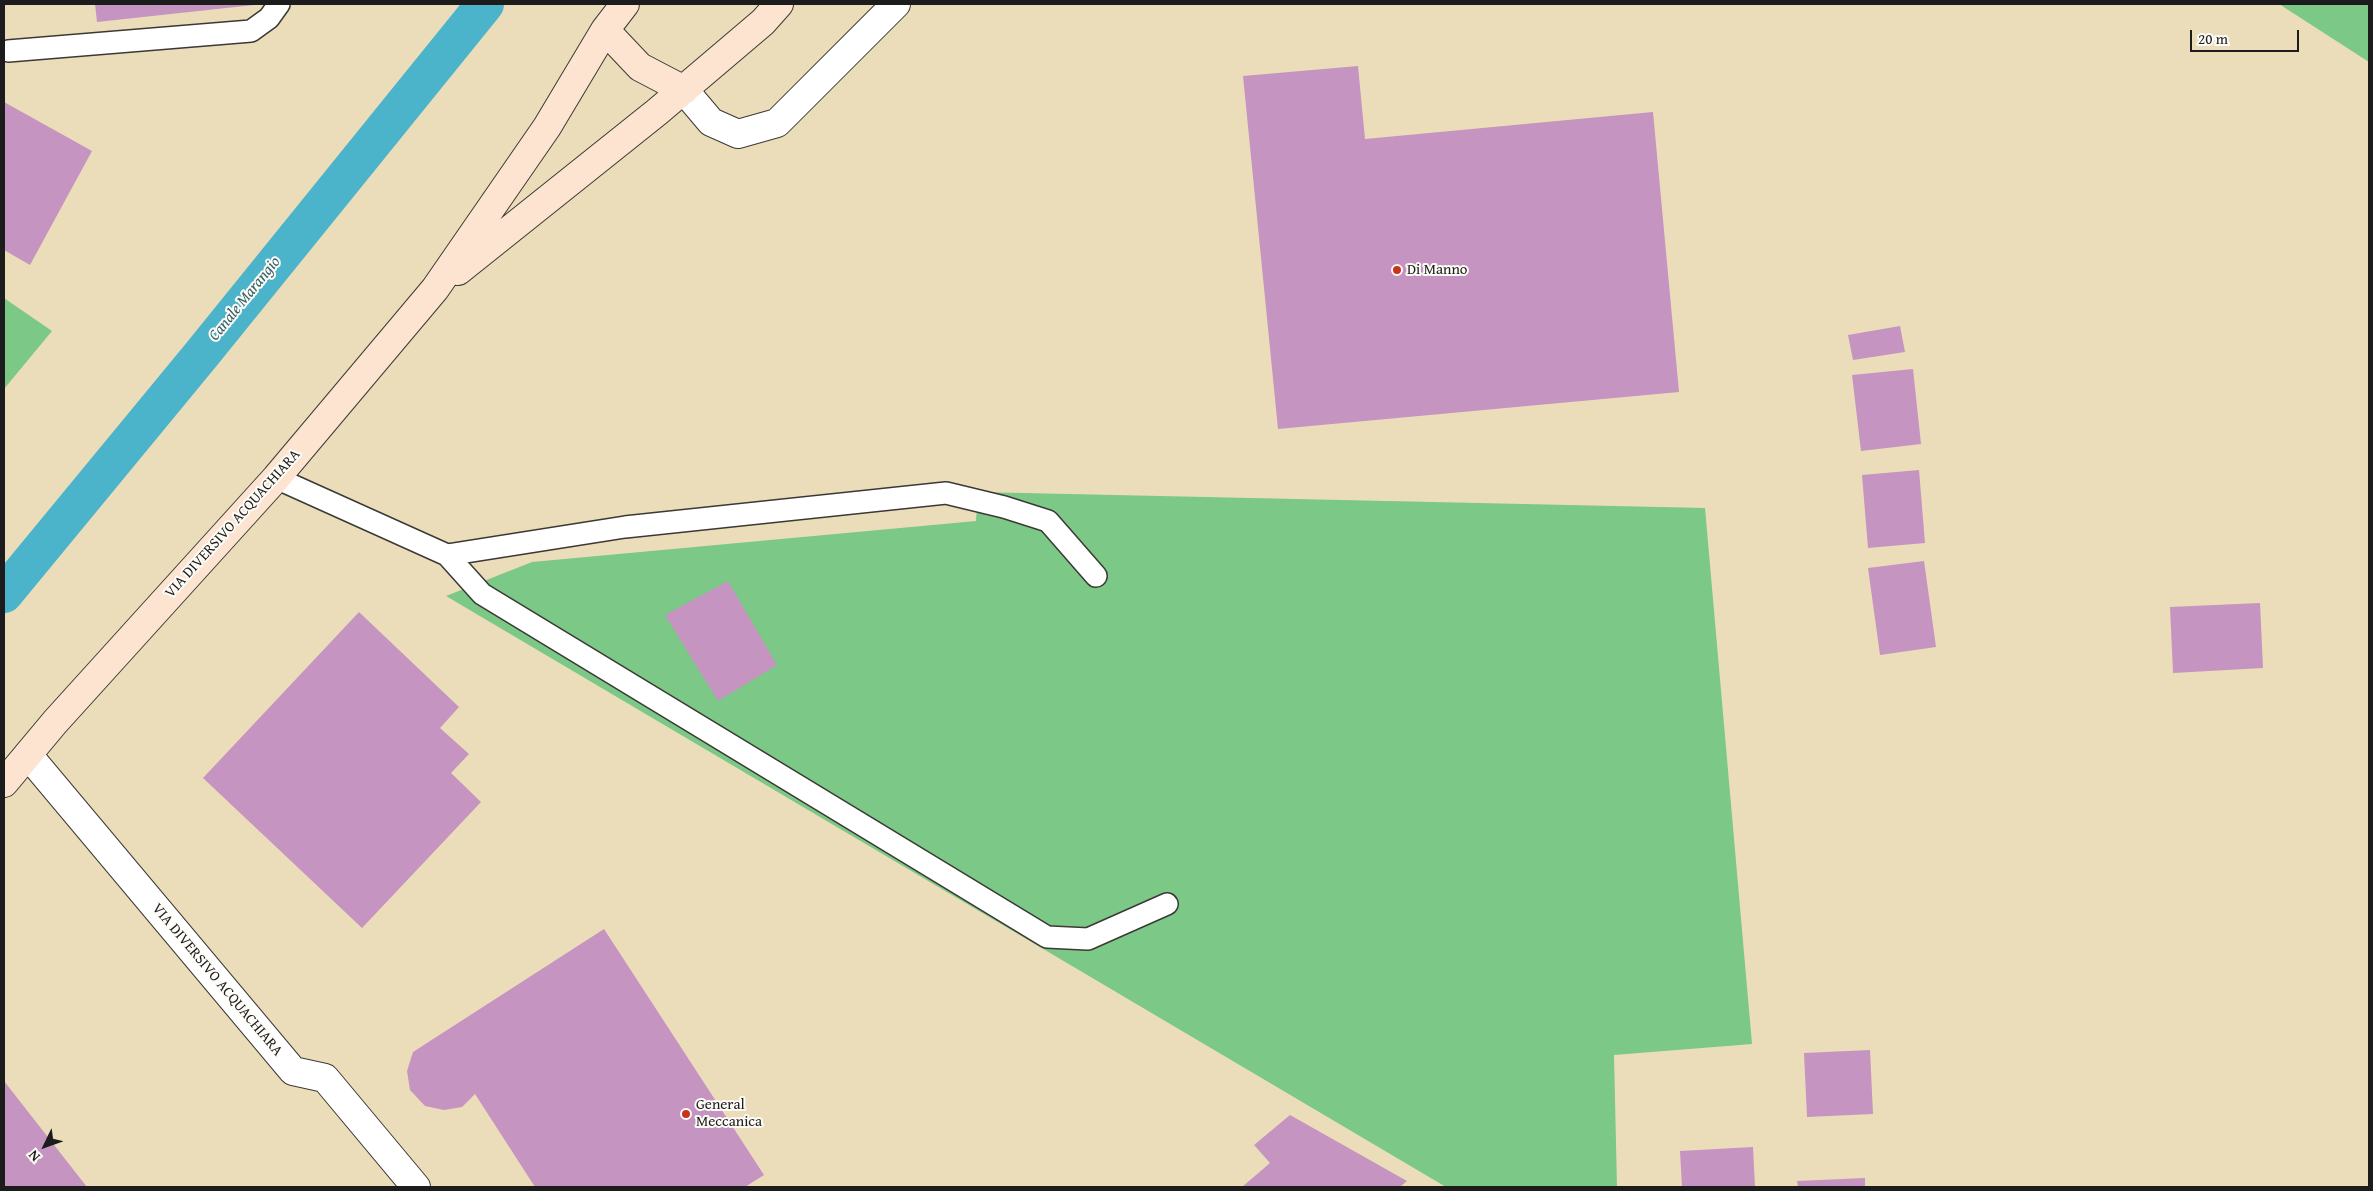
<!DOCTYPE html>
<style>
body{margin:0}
#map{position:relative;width:2373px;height:1191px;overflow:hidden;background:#ebddba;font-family:"Gentium Book Plus",serif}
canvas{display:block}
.frame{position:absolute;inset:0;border:5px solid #1c1c1c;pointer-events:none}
.north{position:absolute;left:20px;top:1121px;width:50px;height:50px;-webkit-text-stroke:4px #fdfcf7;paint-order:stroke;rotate:228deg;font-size:14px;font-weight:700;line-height:20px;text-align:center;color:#1c1c1c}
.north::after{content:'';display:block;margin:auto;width:18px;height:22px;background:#1c1c1c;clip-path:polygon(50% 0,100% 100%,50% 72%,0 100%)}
.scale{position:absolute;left:2190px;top:30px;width:109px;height:22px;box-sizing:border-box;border:2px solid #1c1c1c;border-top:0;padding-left:6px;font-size:15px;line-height:18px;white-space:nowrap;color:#1c1c1c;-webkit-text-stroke:4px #fdfcf7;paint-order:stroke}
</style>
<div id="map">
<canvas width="2373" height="1191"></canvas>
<div class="frame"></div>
<div class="north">N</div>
<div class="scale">20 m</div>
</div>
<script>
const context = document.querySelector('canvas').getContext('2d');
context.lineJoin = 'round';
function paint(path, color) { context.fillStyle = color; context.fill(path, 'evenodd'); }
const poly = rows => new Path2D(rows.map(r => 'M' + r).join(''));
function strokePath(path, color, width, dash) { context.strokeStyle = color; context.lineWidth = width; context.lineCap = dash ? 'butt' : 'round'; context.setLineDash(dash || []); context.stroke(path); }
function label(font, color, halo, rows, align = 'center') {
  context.font = font + ' "Gentium Book Plus",serif'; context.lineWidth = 4; context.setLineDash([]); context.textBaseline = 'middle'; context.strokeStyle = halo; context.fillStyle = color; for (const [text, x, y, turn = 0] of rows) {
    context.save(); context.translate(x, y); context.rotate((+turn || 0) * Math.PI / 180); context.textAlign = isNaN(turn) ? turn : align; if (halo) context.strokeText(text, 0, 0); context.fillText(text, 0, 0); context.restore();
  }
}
paint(poly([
 [2279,4,2369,4,2369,62],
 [4,298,52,331,4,389],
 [978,492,1705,508,1752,1044,1614,1055,1617,1187,1446,1187,446,596,532,562,976,521]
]), '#7bc887');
strokePath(poly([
 [4,594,201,355,485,4]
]), '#4cb4ca', 38);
paint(poly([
 [95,4,254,4,254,5,97,22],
 [1358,66,1365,139,1653,112,1679,392,1278,429,1243,76],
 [4,102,92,151,30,265,4,250],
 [1900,326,1905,352,1853,360,1848,335],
 [1913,369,1921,444,1861,451,1852,375],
 [1919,470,1925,543,1868,548,1862,475],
 [1924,561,1936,647,1880,655,1868,568],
 [728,581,777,665,718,701,665,615],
 [2260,603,2263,668,2173,673,2170,607],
 [359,612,459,707,440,728,469,754,451,773,481,802,362,928,203,778],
 [604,929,764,1175,745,1187,535,1187,475,1094,462,1107,444,1110,425,1106,410,1090,407,1071,413,1052],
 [1870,1050,1873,1114,1807,1117,1804,1053],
 [4,1081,87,1187,4,1187],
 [1290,1115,1407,1181,1400,1187,1242,1187,1270,1163,1254,1145],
 [1753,1147,1755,1187,1682,1187,1680,1151],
 [1865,1178,1865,1187,1798,1187,1797,1181]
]), '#c594c0');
const lane = poly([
 [8,51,251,31,269,18,279,4],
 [276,478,447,555,625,527,946,493,1004,507,1048,521,1096,576],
 [447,555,482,594,1047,937,1088,939,1167,904]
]);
const street = poly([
 [684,90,711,122,738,134,777,123,896,4],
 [28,755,293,1071,325,1078,416,1187]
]);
const secondary = poly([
 [625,4,605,30,640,67,684,90],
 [458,271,657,112,763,22,779,4],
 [4,783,55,722,276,478,435,289,547,127,605,30]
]);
strokePath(lane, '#3b3934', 24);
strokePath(street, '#3b3934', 30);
strokePath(secondary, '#3b3934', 30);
strokePath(lane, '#fff', 21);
strokePath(street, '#fff', 28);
strokePath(secondary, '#fde4d1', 28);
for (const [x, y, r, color] of [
 [1397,270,5,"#c8321e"],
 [686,1114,5,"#c8321e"]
]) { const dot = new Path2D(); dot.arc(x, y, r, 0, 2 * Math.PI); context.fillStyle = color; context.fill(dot); strokePath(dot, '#fdfcf7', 2); }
label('15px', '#1c1c1c', '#fdfcf7', [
 ["Di Manno",1407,270],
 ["General",696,1105],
 ["Meccanica",696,1122]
], 'left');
label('15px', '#1c1c1c', '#fdfcf7', [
 ["VIA DIVERSIVO ACQUACHIARA",233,524,-48],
 ["VIA DIVERSIVO ACQUACHIARA",217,980,50]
]);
label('italic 16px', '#32606a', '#fdfcf7', [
 ["Canale Marangio",245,299,-51]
]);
</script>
